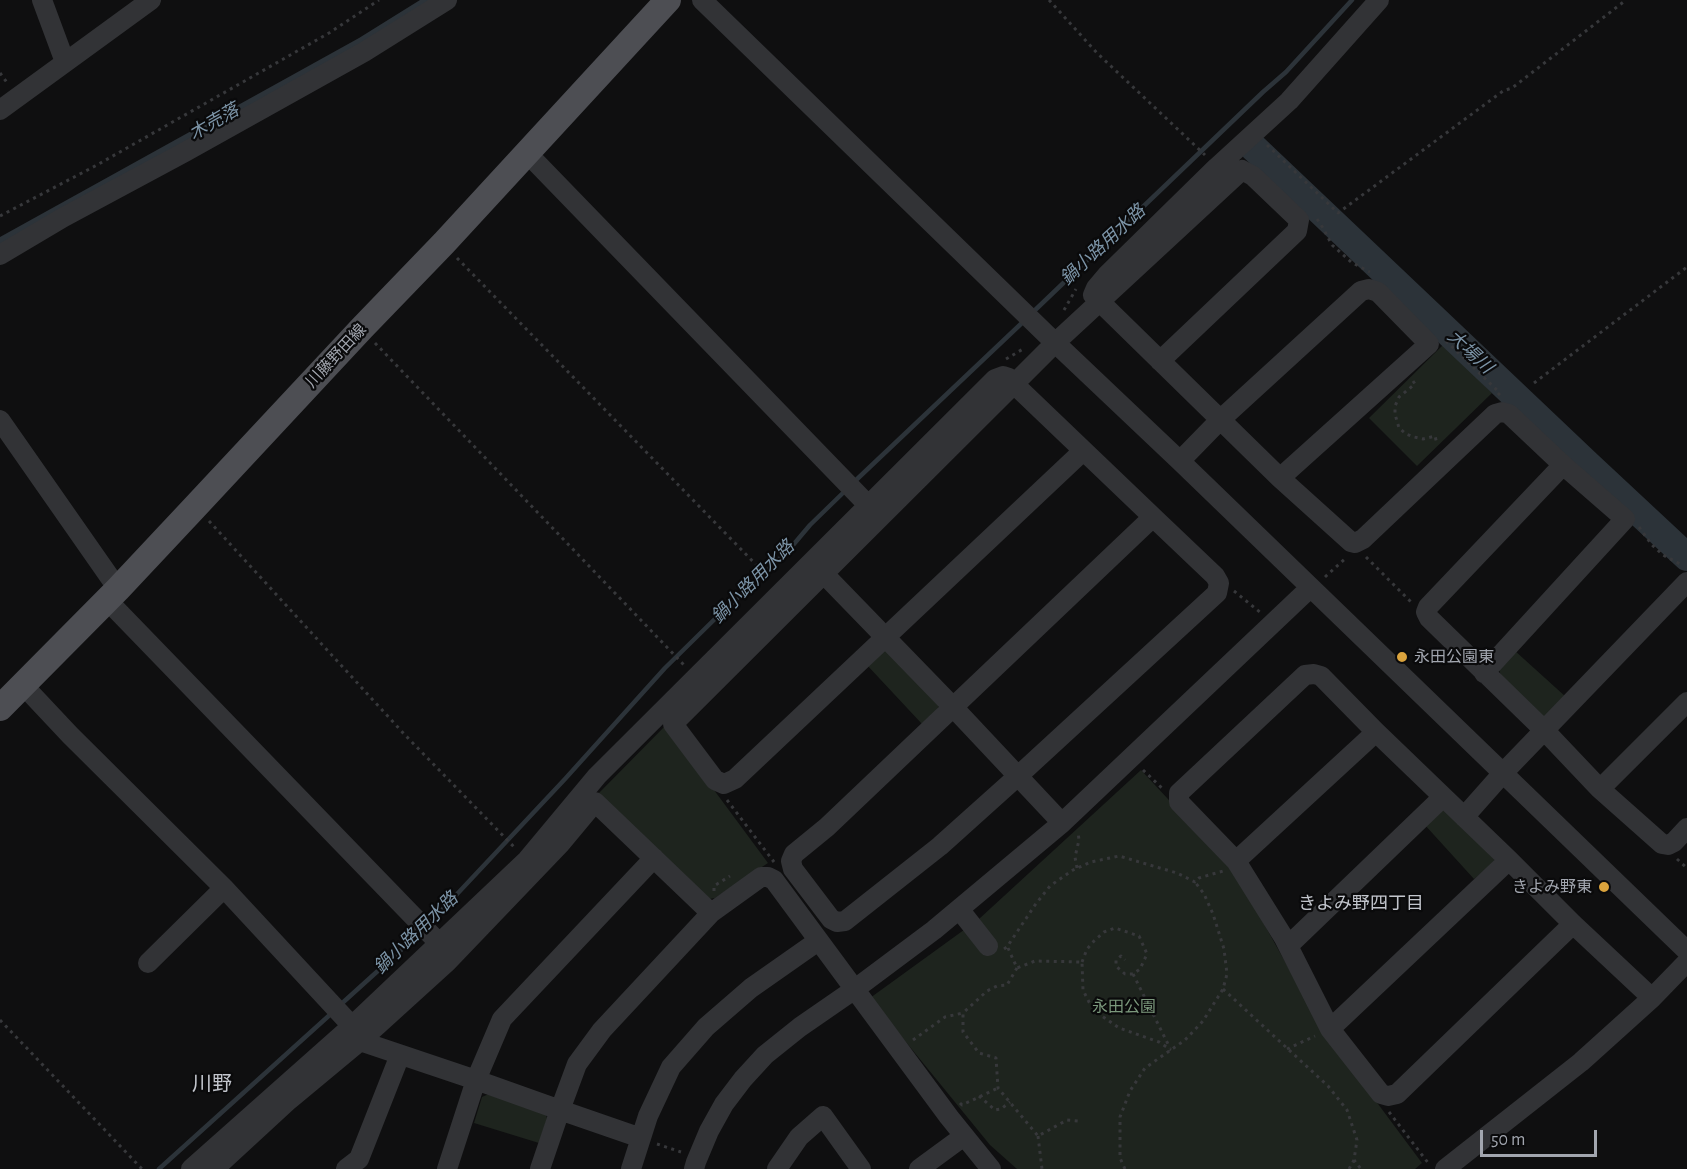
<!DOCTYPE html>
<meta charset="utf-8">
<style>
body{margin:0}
#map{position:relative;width:1687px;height:1169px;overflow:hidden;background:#0f0f10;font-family:"Alegreya Sans",sans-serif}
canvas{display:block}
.scale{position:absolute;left:1480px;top:1130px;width:117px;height:27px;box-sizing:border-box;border:3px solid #a2a6af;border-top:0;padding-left:8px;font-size:18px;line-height:21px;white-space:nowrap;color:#a2a6af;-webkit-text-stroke:4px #0a0a0b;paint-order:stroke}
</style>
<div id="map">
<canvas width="1687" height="1169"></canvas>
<div class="scale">50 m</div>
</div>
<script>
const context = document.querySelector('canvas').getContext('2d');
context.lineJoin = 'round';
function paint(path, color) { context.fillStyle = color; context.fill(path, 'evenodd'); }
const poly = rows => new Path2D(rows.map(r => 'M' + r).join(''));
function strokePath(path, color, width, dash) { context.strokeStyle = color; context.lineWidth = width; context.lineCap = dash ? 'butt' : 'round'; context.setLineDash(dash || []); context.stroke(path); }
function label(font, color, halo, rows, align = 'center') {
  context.font = font + ' "Alegreya Sans","Noto Sans JP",sans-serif'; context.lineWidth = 4.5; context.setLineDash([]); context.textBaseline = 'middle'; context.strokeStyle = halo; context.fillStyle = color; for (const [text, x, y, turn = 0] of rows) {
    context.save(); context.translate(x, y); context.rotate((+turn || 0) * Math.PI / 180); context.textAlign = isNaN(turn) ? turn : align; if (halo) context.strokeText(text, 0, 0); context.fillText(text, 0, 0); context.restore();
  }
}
paint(poly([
 [1444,344,1492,393,1417,466,1369,418],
 [886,649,939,706,935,713,922,724,866,664],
 [1514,650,1566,697,1548,717,1541,717,1501,677,1499,668],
 [666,725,768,863,715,898,709,899,596,796],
 [1141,770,1234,870,1323,1030,1422,1163,1415,1169,1017,1169,990,1145,870,998,979,919],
 [1446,809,1495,856,1494,863,1474,879,1424,824,1439,811],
 [491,1093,546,1114,547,1119,539,1143,474,1123,482,1097]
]), '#1e241e');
paint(poly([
 [420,0,434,0,361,44,0,248,0,237,359,38]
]), '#2c3339');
strokePath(poly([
 [1032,313,1263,92,1286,72,1352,0],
 [854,482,1024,321],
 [428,925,565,779,665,668,722,612,788,551,810,525,846,490],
 [339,1006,422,931],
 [159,1169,333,1012]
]), '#2c3339', 4.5);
strokePath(poly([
 [1253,147,1587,464,1687,557]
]), '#2c3339', 28);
strokePath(poly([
 [1049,0,1097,53,1205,155],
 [0,73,8,84],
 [1267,145,1338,213,1503,91,1512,88,1626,0],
 [0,216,97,165,329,33,379,0],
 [1317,219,1323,228,1332,245,1351,262,1370,272],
 [457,258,771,580],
 [1064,310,1076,289],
 [1446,341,1500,393,1497,396],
 [375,343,684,665],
 [1006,359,1023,349],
 [1413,381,1415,384,1399,397,1395,406,1395,414,1399,428,1406,434,1414,437,1423,439,1435,436,1437,444],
 [1534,383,1687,267],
 [209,521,405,735,516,849],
 [1639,527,1652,545,1663,555,1682,565],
 [1366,557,1412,603],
 [1325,577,1347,557],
 [1234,591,1261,613],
 [1143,770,1164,790],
 [727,800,774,862],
 [1677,859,1687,868],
 [1077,868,1075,857,1079,840,1078,832],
 [714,891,714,886,730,876],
 [1008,948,1017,968,1035,961,1082,962,1083,990,1089,1002,1102,1016,1119,1028,1159,1042,1171,1050],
 [1004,949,1007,947,1035,905,1050,886,1073,870,1091,862,1119,856,1177,873,1195,882,1199,878,1223,871],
 [1082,962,1087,949,1094,941,1104,932,1115,928,1139,936,1147,954,1140,969,1133,974,1125,974,1116,966,1116,960,1121,956,1125,960],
 [1017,968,1007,985,997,986,987,991,963,1013,963,1032,979,1053,996,1058,998,1088,1038,1136,1067,1120,1079,1121],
 [1133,974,1170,1048],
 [1223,989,1328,1086,1347,1110,1357,1140,1354,1160,1361,1169],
 [0,1020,142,1169],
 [913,1040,945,1017,963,1013],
 [1287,1049,1315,1036],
 [979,1096,995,1110,1001,1109,1010,1102],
 [960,1103,962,1105,998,1088],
 [1389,1112,1429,1164],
 [1038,1136,1042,1169],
 [657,1144,681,1152],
 [1125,1169,1120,1158,1120,1117,1130,1091,1145,1068,1185,1040,1203,1021,1223,989,1227,974,1224,949,1213,914,1204,894,1195,882],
 [1349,1169,1354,1160]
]), '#37383b', 3, [3, 4.5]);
strokePath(poly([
 [42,0,65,62],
 [702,0,1046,334,1180,461,1687,951],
 [1379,0,1289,101,1217,167,1107,275,1096,288,1093,295,1280,478,1351,542,1355,543,1363,539,1495,414,1502,412,1509,414,1563,465,1625,519,1484,673],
 [0,110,151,0],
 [527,153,869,506],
 [0,255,64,217,185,152,364,52,447,0],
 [0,420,118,589],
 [1083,451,735,779,724,784,715,780,673,724,1014,384,1153,517],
 [1180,461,1220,420,1361,291,1369,289,1378,292,1429,344,1280,478],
 [1563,465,1428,607,1426,612,1429,618,1545,731,1600,789,1662,844,1668,845,1674,842,1687,828],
 [1153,517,1215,576,1219,583,1217,593,1018,776,940,846,845,921,837,922,831,919,793,869,791,861,794,854,827,827,1153,517],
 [823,573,953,707,1062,823],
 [107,600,440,944],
 [23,685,70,735,224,888,352,1026],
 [1600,789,1687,702],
 [1464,817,1503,773,1687,582],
 [1236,861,1376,732],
 [959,909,988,946],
 [711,913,761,877,768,877,774,880,949,1117,991,1169],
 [1573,924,1397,1094,1388,1096,1381,1094,1330,1029,1284,938,1236,861,1179,802,1179,793,1305,675,1314,674,1321,676,1376,732,1509,860,1573,924,1652,998],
 [1288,946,1443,797],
 [148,963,224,888],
 [1330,1029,1509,860],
 [191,1169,352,1026,527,860,597,776,995,379,1003,376,1009,378,1014,384,1055,343,1242,170,1253,176,1299,220,1297,231,1160,361],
 [214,1169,289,1100,360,1041],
 [346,1169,359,1159,400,1055],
 [447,1169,476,1080,502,1019,654,858],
 [540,1169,560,1110,577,1064,602,1030,711,913,595,802,560,844,447,962,360,1041,476,1080,560,1110,641,1138],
 [631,1169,648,1116,671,1067,706,1027,751,988,818,941],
 [694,1169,696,1162,709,1131,724,1104,743,1079,765,1055,800,1027,855,989,934,930,1062,823,1310,588],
 [777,1169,799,1137,823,1116,861,1169],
 [919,1169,964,1136],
 [1445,1169,1581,1062,1652,998,1687,962]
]), '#323336', 20);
strokePath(poly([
 [0,708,118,589,194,508,362,328,444,243,668,0]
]), '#4d4e53', 26);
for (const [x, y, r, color] of [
 [1402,657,6,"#daa33d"],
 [1604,887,6,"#daa33d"]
]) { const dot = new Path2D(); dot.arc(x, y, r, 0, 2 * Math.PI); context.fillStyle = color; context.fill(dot); strokePath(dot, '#0a0a0b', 2); }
label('16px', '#a2a6af', '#0a0a0b', [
 ["川藤野田線",336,356,-47]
]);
label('16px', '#a2a6af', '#0a0a0b', [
 ["永田公園東",1414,657],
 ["きよみ野東",1592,887,"right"]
], 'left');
label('16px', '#7b987c', '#0a0a0b', [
 ["永田公園",1124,1007]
]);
label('italic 18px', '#7c94a7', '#0a0a0b', [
 ["木売落",214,122,-30],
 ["鍋小路用水路",1103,245,-43],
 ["大場川",1470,352,43],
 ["鍋小路用水路",753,582,-45],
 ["鍋小路用水路",416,933,-44]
]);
label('18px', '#c2c5cc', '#0a0a0b', [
 ["きよみ野四丁目",1361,904]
]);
label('20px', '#c2c5cc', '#0a0a0b', [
 ["川野",212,1084]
]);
</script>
